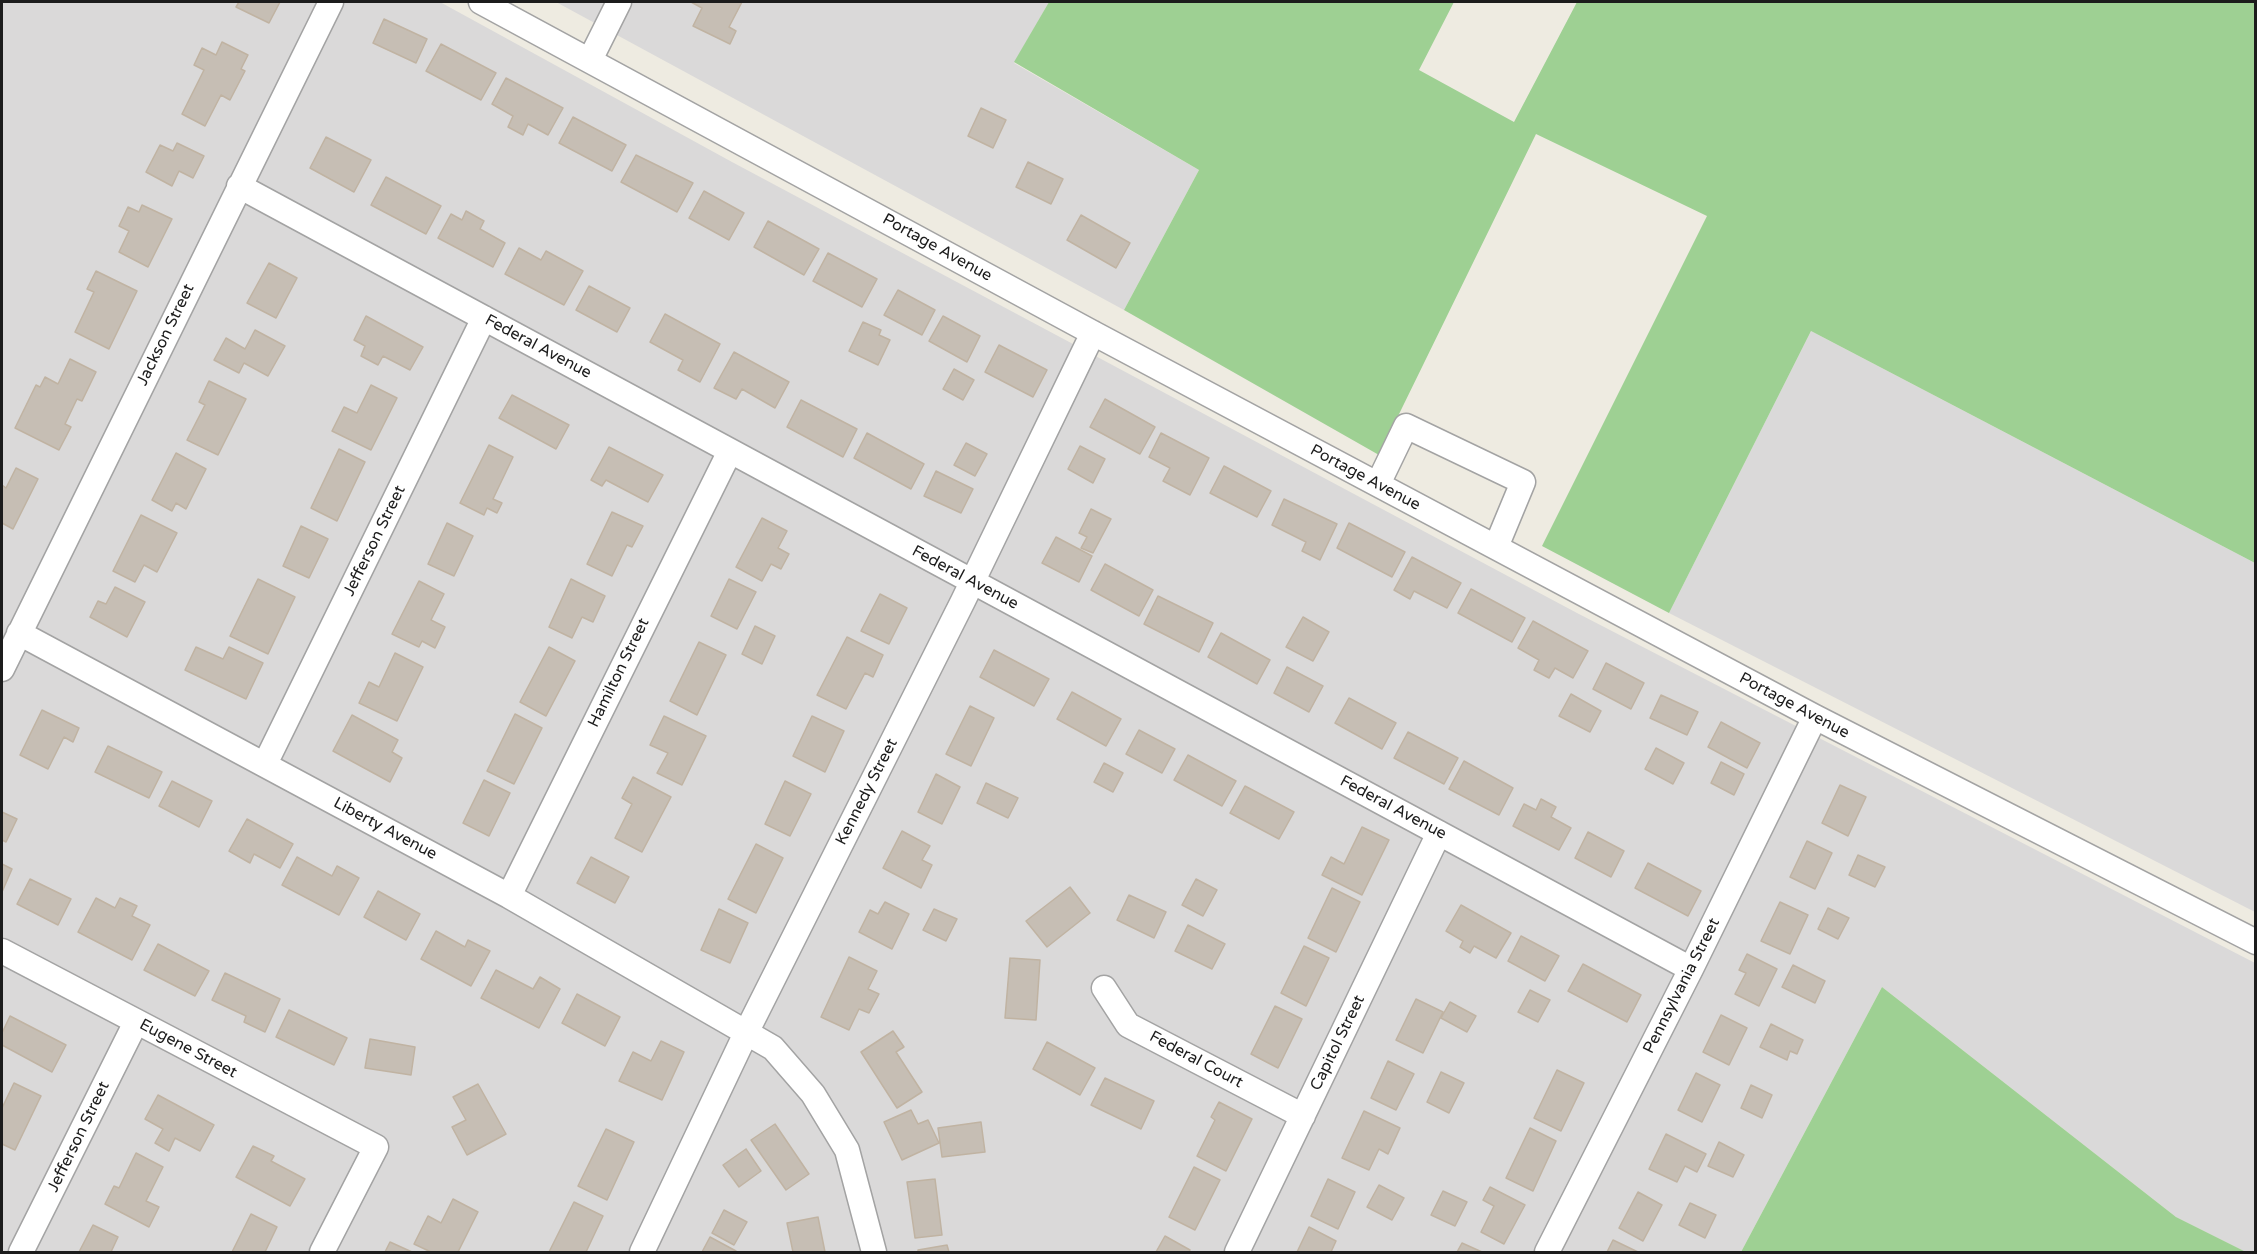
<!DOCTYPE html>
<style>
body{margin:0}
#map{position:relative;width:2257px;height:1254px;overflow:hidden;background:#eeebe1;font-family:"Varela Round",sans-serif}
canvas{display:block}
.frame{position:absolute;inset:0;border:3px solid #1c1c1c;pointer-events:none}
</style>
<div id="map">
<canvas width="2257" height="1254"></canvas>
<div class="frame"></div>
</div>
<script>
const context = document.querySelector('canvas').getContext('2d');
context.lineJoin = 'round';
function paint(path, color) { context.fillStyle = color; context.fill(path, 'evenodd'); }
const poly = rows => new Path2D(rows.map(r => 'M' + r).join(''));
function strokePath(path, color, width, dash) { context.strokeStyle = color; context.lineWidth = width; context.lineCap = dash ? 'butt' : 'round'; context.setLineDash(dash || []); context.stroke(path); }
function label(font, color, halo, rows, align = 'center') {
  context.font = font + ' "Varela Round",sans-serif'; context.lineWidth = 6; context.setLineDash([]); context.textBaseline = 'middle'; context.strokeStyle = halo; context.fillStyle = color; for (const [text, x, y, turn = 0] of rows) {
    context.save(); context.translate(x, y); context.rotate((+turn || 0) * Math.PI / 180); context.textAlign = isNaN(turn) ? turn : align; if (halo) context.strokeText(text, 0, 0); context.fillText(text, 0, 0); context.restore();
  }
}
paint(poly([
 [2,2,440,2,732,162,1577,613,2255,963,2255,1252,2246,1252,2176,1217,1882,987,1741,1252,2,1252],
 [556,2,1049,2,1014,63,1199,170,1124,310],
 [1811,331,2255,563,2255,912,1669,613]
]), '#dad9d9');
paint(poly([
 [1049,2,1454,2,1419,70,1514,122,1577,2,2255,2,2255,563,1811,331,1669,613,1542,546,1707,216,1536,134,1379,455,1124,310,1199,170,1014,62],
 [1882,987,2176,1217,2246,1252,1741,1252]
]), '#9ed093');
const building = poly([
 [239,2,280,2,269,23,236,7,239,2],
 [691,2,742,2,729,27,736,31,730,44,693,26,702,8,691,2],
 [384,19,427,39,416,63,373,43,384,19],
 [222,42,248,55,241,69,245,71,230,100,221,95,205,126,182,114,204,70,194,65,202,48,216,55,222,42],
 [441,44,496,73,481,100,426,71,441,44],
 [506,78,563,108,548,135,528,124,523,135,508,127,513,116,492,104,506,78],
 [981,108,1006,120,993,148,968,136,981,108],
 [573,117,626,145,612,171,559,143,573,117],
 [326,137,371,160,354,192,310,168,326,137],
 [177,143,204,156,193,178,179,171,172,186,146,172,160,145,173,151,177,143],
 [636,155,693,183,677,212,621,182,636,155],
 [1028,162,1063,179,1051,204,1016,187,1028,162],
 [386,177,441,206,426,234,371,205,386,177],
 [704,191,744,213,729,240,689,218,704,191],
 [142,205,172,219,148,267,119,252,129,231,119,226,128,207,139,212,142,205],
 [466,211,484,221,480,229,505,243,493,267,438,238,451,214,462,220,466,211],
 [1081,215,1130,243,1116,268,1067,240,1081,215],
 [768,221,819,249,804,275,754,247,768,221],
 [519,248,541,260,546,251,583,271,564,305,505,274,519,248],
 [828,253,877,279,862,307,813,281,828,253],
 [269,263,297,278,276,318,247,303,269,263],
 [96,271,137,291,109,349,75,332,94,292,87,289,96,271],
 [589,286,630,308,617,332,576,310,589,286],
 [898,290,935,310,922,335,884,315,898,290],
 [665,314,720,344,700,382,678,370,683,360,650,342,665,314],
 [366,316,423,347,410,370,383,356,378,365,361,356,365,346,354,340,366,316],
 [943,316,980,336,967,362,929,341,943,316],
 [863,322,881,330,879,335,890,340,878,365,849,351,863,322],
 [255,330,285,346,268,376,244,363,239,373,214,360,226,338,245,349,255,330],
 [999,345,1047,370,1033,397,985,372,999,345],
 [734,352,789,382,775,408,742,389,736,399,714,388,734,352],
 [70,359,96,372,82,401,77,399,65,424,71,427,59,450,15,428,36,385,40,387,45,377,58,384,70,359],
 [954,369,974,380,963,400,943,389,954,369],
 [209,381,246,399,218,455,187,440,205,405,199,402,209,381],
 [371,385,397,398,371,450,332,431,344,407,357,413,371,385],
 [512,395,569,425,556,449,499,418,512,395],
 [1105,399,1155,427,1140,454,1090,427,1105,399],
 [801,400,857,429,843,457,787,427,801,400],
 [867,433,924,464,911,489,854,458,867,433],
 [1161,433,1209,458,1190,495,1163,481,1170,468,1149,457,1161,433],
 [966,443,987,454,975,476,954,465,966,443],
 [489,445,513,457,493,499,502,503,497,513,487,508,484,515,460,503,489,445],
 [1080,446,1105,459,1093,483,1068,469,1080,446],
 [609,447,663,475,648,502,606,480,602,486,591,480,609,447],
 [339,449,365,462,337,521,311,508,339,449],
 [176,453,206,469,186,509,176,503,172,511,152,500,176,453],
 [1224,466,1271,491,1257,517,1210,493,1224,466],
 [16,468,38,479,13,529,2,523,2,485,6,488,16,468],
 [936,471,973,489,961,513,924,496,936,471],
 [1284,499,1337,524,1320,560,1302,551,1306,542,1272,525,1284,499],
 [1091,509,1111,519,1093,553,1081,548,1087,537,1079,533,1091,509],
 [612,512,643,526,632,547,627,545,612,576,587,564,612,512],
 [141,515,177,533,157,572,144,565,135,582,113,571,141,515],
 [762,518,787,531,778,548,789,554,781,569,771,564,762,581,736,567,762,518],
 [447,523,473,536,454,576,428,564,447,523],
 [1349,523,1405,552,1392,577,1337,548,1349,523],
 [301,526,328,539,309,578,283,566,301,526],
 [1056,537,1092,556,1079,582,1042,563,1056,537],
 [1412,557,1461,583,1447,608,1414,591,1410,599,1394,590,1412,557],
 [1105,564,1153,590,1139,616,1091,590,1105,564],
 [258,579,295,597,268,654,230,636,258,579],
 [571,579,605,596,593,622,582,617,572,638,549,627,571,579],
 [729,579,756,592,737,629,711,616,729,579],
 [419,581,444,594,431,620,445,627,435,648,422,641,419,647,392,634,419,581],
 [115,587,145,602,127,637,90,617,98,601,106,604,115,587],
 [1471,589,1525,618,1512,642,1458,613,1471,589],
 [880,594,907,608,889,644,861,631,880,594],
 [1158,596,1213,623,1199,652,1144,624,1158,596],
 [1303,617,1329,632,1313,661,1286,647,1303,617],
 [1533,621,1588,651,1573,678,1555,668,1549,678,1534,670,1539,660,1518,648,1533,621],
 [755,626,775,636,762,664,742,654,755,626],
 [1221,633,1270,660,1257,684,1208,657,1221,633],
 [847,637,883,655,873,677,865,673,846,709,817,695,847,637],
 [699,642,726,655,697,715,670,701,699,642],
 [196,647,223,659,229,647,263,663,246,699,185,670,196,647],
 [549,647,575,661,546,716,520,702,549,647],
 [994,650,1049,679,1034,706,980,677,994,650],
 [395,653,423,667,397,721,359,703,369,682,379,687,395,653],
 [1606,663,1644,683,1631,709,1593,689,1606,663],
 [1287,667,1323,686,1309,712,1274,693,1287,667],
 [1072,692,1121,719,1106,746,1057,719,1072,692],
 [1571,694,1601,711,1590,732,1559,716,1571,694],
 [1661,695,1698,712,1687,735,1650,718,1661,695],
 [1349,698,1396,723,1382,749,1335,723,1349,698],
 [970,706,994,718,971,766,946,754,970,706],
 [42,710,79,728,73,742,64,737,48,769,20,755,42,710],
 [515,714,542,728,514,784,487,771,515,714],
 [352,715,398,740,392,752,402,758,390,782,333,751,352,715],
 [664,716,706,736,682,785,657,773,668,753,650,745,664,716],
 [812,716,844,731,825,772,793,756,812,716],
 [1721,722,1760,743,1747,768,1708,747,1721,722],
 [1139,730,1175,749,1162,773,1126,754,1139,730],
 [1408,732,1458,758,1444,784,1394,758,1408,732],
 [108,746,162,772,149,798,95,772,108,746],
 [1656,748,1684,763,1673,784,1645,769,1656,748],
 [1188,755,1236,781,1222,806,1174,780,1188,755],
 [1464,761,1513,788,1499,815,1449,789,1464,761],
 [1721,762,1744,774,1734,795,1711,783,1721,762],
 [1104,763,1123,773,1113,792,1094,782,1104,763],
 [936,774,960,787,942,824,918,812,936,774],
 [633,777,671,797,642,852,615,838,632,804,622,798,633,777],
 [484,780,510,793,489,836,463,823,484,780],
 [172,781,212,801,199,827,159,806,172,781],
 [785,781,811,794,790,836,765,824,785,781],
 [986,783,1018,798,1008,818,977,803,986,783],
 [1840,785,1866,797,1848,836,1822,823,1840,785],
 [1245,786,1294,812,1279,839,1230,813,1245,786],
 [1541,799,1556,807,1551,817,1571,828,1559,850,1513,826,1524,804,1536,810,1541,799],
 [2,812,17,819,6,842,2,840,2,812],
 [247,819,293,844,280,868,254,854,250,863,229,851,247,819],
 [1362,827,1389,840,1362,895,1322,875,1331,857,1344,864,1362,827],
 [902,831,930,846,922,860,932,865,921,888,883,868,902,831],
 [1588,832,1624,851,1611,877,1575,858,1588,832],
 [1807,841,1832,853,1815,889,1790,877,1807,841],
 [756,844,783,858,756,913,728,899,756,844],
 [1858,855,1885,867,1875,887,1849,875,1858,855],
 [297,857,332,876,337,866,359,878,339,915,282,885,297,857],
 [591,857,629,877,615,903,577,883,591,857],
 [1648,863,1701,891,1688,916,1635,888,1648,863],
 [2,864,12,869,2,892,2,864],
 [30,879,71,899,58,925,17,904,30,879],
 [1196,879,1217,890,1203,916,1182,905,1196,879],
 [1070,887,1090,913,1047,947,1026,921,1070,887],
 [1332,888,1360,902,1336,952,1308,938,1332,888],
 [378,891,420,914,406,940,364,917,378,891],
 [1129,895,1166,912,1154,938,1117,920,1129,895],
 [96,898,115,908,120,898,137,906,132,916,150,925,132,960,78,932,96,898],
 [885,902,909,914,892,949,859,932,870,910,878,914,885,902],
 [1780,902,1808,915,1790,954,1761,941,1780,902],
 [1461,905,1511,933,1496,958,1474,946,1470,953,1460,947,1463,941,1446,931,1461,905],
 [1828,908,1849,918,1838,939,1818,929,1828,908],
 [719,909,748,923,730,963,701,950,719,909],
 [934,909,957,919,946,941,923,930,934,909],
 [1188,925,1225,944,1212,969,1175,951,1188,925],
 [436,931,465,947,468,940,490,951,471,986,421,959,436,931],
 [1521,936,1559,956,1545,981,1508,961,1521,936],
 [158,944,209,971,195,996,144,970,158,944],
 [1304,946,1329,958,1306,1006,1281,993,1304,946],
 [1747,954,1777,969,1759,1006,1735,994,1746,973,1739,970,1747,954],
 [849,957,877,971,868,989,879,994,869,1013,859,1009,849,1030,821,1017,849,957],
 [1010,958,1040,960,1036,1020,1005,1018,1010,958],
 [1583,964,1641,995,1627,1022,1568,991,1583,964],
 [1793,965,1825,981,1815,1003,1782,987,1793,965],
 [496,970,533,989,540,977,560,989,539,1028,481,998,496,970],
 [225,973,280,999,265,1032,244,1022,246,1016,212,1000,225,973],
 [1530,990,1550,1000,1538,1022,1518,1012,1530,990],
 [577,994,620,1017,605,1046,562,1023,577,994],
 [1416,999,1443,1012,1423,1053,1396,1040,1416,999],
 [1450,1002,1476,1016,1467,1032,1441,1018,1450,1002],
 [1275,1006,1302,1019,1278,1068,1251,1054,1275,1006],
 [289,1010,347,1038,334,1065,276,1037,289,1010],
 [1721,1015,1747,1028,1729,1065,1703,1052,1721,1015],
 [10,1016,66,1045,52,1072,2,1045,2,1033,10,1016],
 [1771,1024,1803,1040,1797,1054,1790,1051,1787,1060,1760,1047,1771,1024],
 [893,1031,904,1047,896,1052,922,1092,897,1108,861,1052,893,1031],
 [370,1039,415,1047,411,1075,365,1068,370,1039],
 [661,1041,684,1052,662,1100,619,1081,633,1052,651,1061,661,1041],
 [1047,1042,1095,1068,1080,1095,1033,1069,1047,1042],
 [1388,1061,1414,1074,1396,1110,1371,1098,1388,1061],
 [1557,1070,1584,1083,1561,1131,1534,1118,1557,1070],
 [1441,1072,1464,1083,1449,1113,1427,1102,1441,1072],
 [1696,1073,1720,1085,1702,1122,1678,1110,1696,1073],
 [1105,1078,1154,1101,1141,1129,1091,1105,1105,1078],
 [14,1083,41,1096,15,1150,2,1144,2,1108,14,1083],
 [478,1084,506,1134,467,1155,452,1127,466,1120,453,1097,478,1084],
 [1751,1085,1772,1095,1762,1118,1741,1108,1751,1085],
 [158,1095,214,1125,200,1151,175,1138,169,1151,155,1143,163,1129,145,1119,158,1095],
 [1219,1102,1252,1119,1226,1171,1197,1156,1215,1120,1211,1117,1219,1102],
 [911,1110,918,1124,928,1120,939,1143,902,1160,884,1122,911,1110],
 [1364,1111,1400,1128,1388,1154,1379,1149,1369,1170,1342,1158,1364,1111],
 [981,1122,985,1152,942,1157,938,1128,981,1122],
 [775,1124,809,1174,786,1190,751,1140,775,1124],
 [1530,1128,1556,1141,1533,1191,1506,1178,1530,1128],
 [606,1129,634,1142,607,1200,578,1186,606,1129],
 [1666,1134,1706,1154,1697,1172,1685,1166,1677,1182,1649,1169,1666,1134],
 [1719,1142,1744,1155,1733,1177,1708,1166,1719,1142],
 [253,1146,274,1156,271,1161,305,1179,290,1206,236,1177,253,1146],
 [746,1149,761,1171,739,1187,723,1165,746,1149],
 [136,1153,163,1167,146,1201,159,1207,149,1227,105,1204,114,1186,119,1188,136,1153],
 [1194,1167,1220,1180,1195,1230,1169,1217,1194,1167],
 [935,1179,942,1235,915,1238,907,1182,935,1179],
 [1328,1179,1355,1192,1338,1229,1311,1216,1328,1179],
 [1379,1185,1404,1198,1392,1220,1367,1207,1379,1185],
 [1490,1187,1525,1205,1504,1244,1481,1232,1494,1206,1483,1200,1490,1187],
 [1443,1191,1467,1202,1455,1226,1431,1215,1443,1191],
 [1638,1192,1662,1205,1643,1241,1619,1228,1638,1192],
 [453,1199,478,1212,458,1252,431,1252,414,1244,428,1216,441,1223,453,1199],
 [574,1202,603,1216,586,1252,549,1252,574,1202],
 [1690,1203,1716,1215,1705,1238,1679,1225,1690,1203],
 [724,1210,747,1222,734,1245,712,1233,724,1210],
 [251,1214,277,1227,265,1252,232,1252,251,1214],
 [818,1217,825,1252,793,1252,787,1223,818,1217],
 [93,1225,118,1237,111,1252,79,1252,93,1225],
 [1309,1227,1336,1241,1331,1252,1297,1252,1309,1227],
 [1165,1236,1190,1250,1189,1252,1156,1252,1165,1236],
 [710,1237,736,1251,735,1252,702,1252,710,1237],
 [1613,1240,1638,1252,1607,1252,1613,1240],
 [390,1242,412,1252,385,1252,390,1242],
 [1462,1243,1482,1252,1457,1252,1462,1243],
 [947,1245,949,1252,918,1252,918,1250,947,1245]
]);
paint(building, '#c6beb4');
strokePath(building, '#c0b3a2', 1.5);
const minor = poly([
 [481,2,1093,333,1815,717,2256,942],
 [590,60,619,2],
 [239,186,1691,969],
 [1378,484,1406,426,1523,482,1496,547],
 [19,633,509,896,773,1048,813,1094,847,1150,874,1252],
 [2,669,331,2],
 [265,764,484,318],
 [509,896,730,451],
 [2,951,376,1147,322,1252],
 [1104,988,1128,1025,1303,1116],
 [21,1252,136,1022],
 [642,1252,747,1031,963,601,1093,333],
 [1237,1252,1439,833],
 [1547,1252,1691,969,1815,717]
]);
strokePath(minor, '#a3a3a3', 27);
strokePath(minor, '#fff', 24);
label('16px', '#1c1c1c', '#fff', [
 ["Portage Avenue",937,248,29],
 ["Jackson Street",166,335,-64],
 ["Federal Avenue",538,347,28],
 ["Portage Avenue",1365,478,28],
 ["Jefferson Street",375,541,-64],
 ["Federal Avenue",965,578,28],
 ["Hamilton Street",619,673,-64],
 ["Portage Avenue",1794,706,28],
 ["Kennedy Street",867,792,-63],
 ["Federal Avenue",1393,808,28],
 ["Liberty Avenue",385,829,28],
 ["Pennsylvania Street",1682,986,-63],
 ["Capitol Street",1338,1043,-64],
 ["Eugene Street",188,1049,28],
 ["Federal Court",1196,1060,28],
 ["Jefferson Street",79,1137,-64]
]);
</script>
